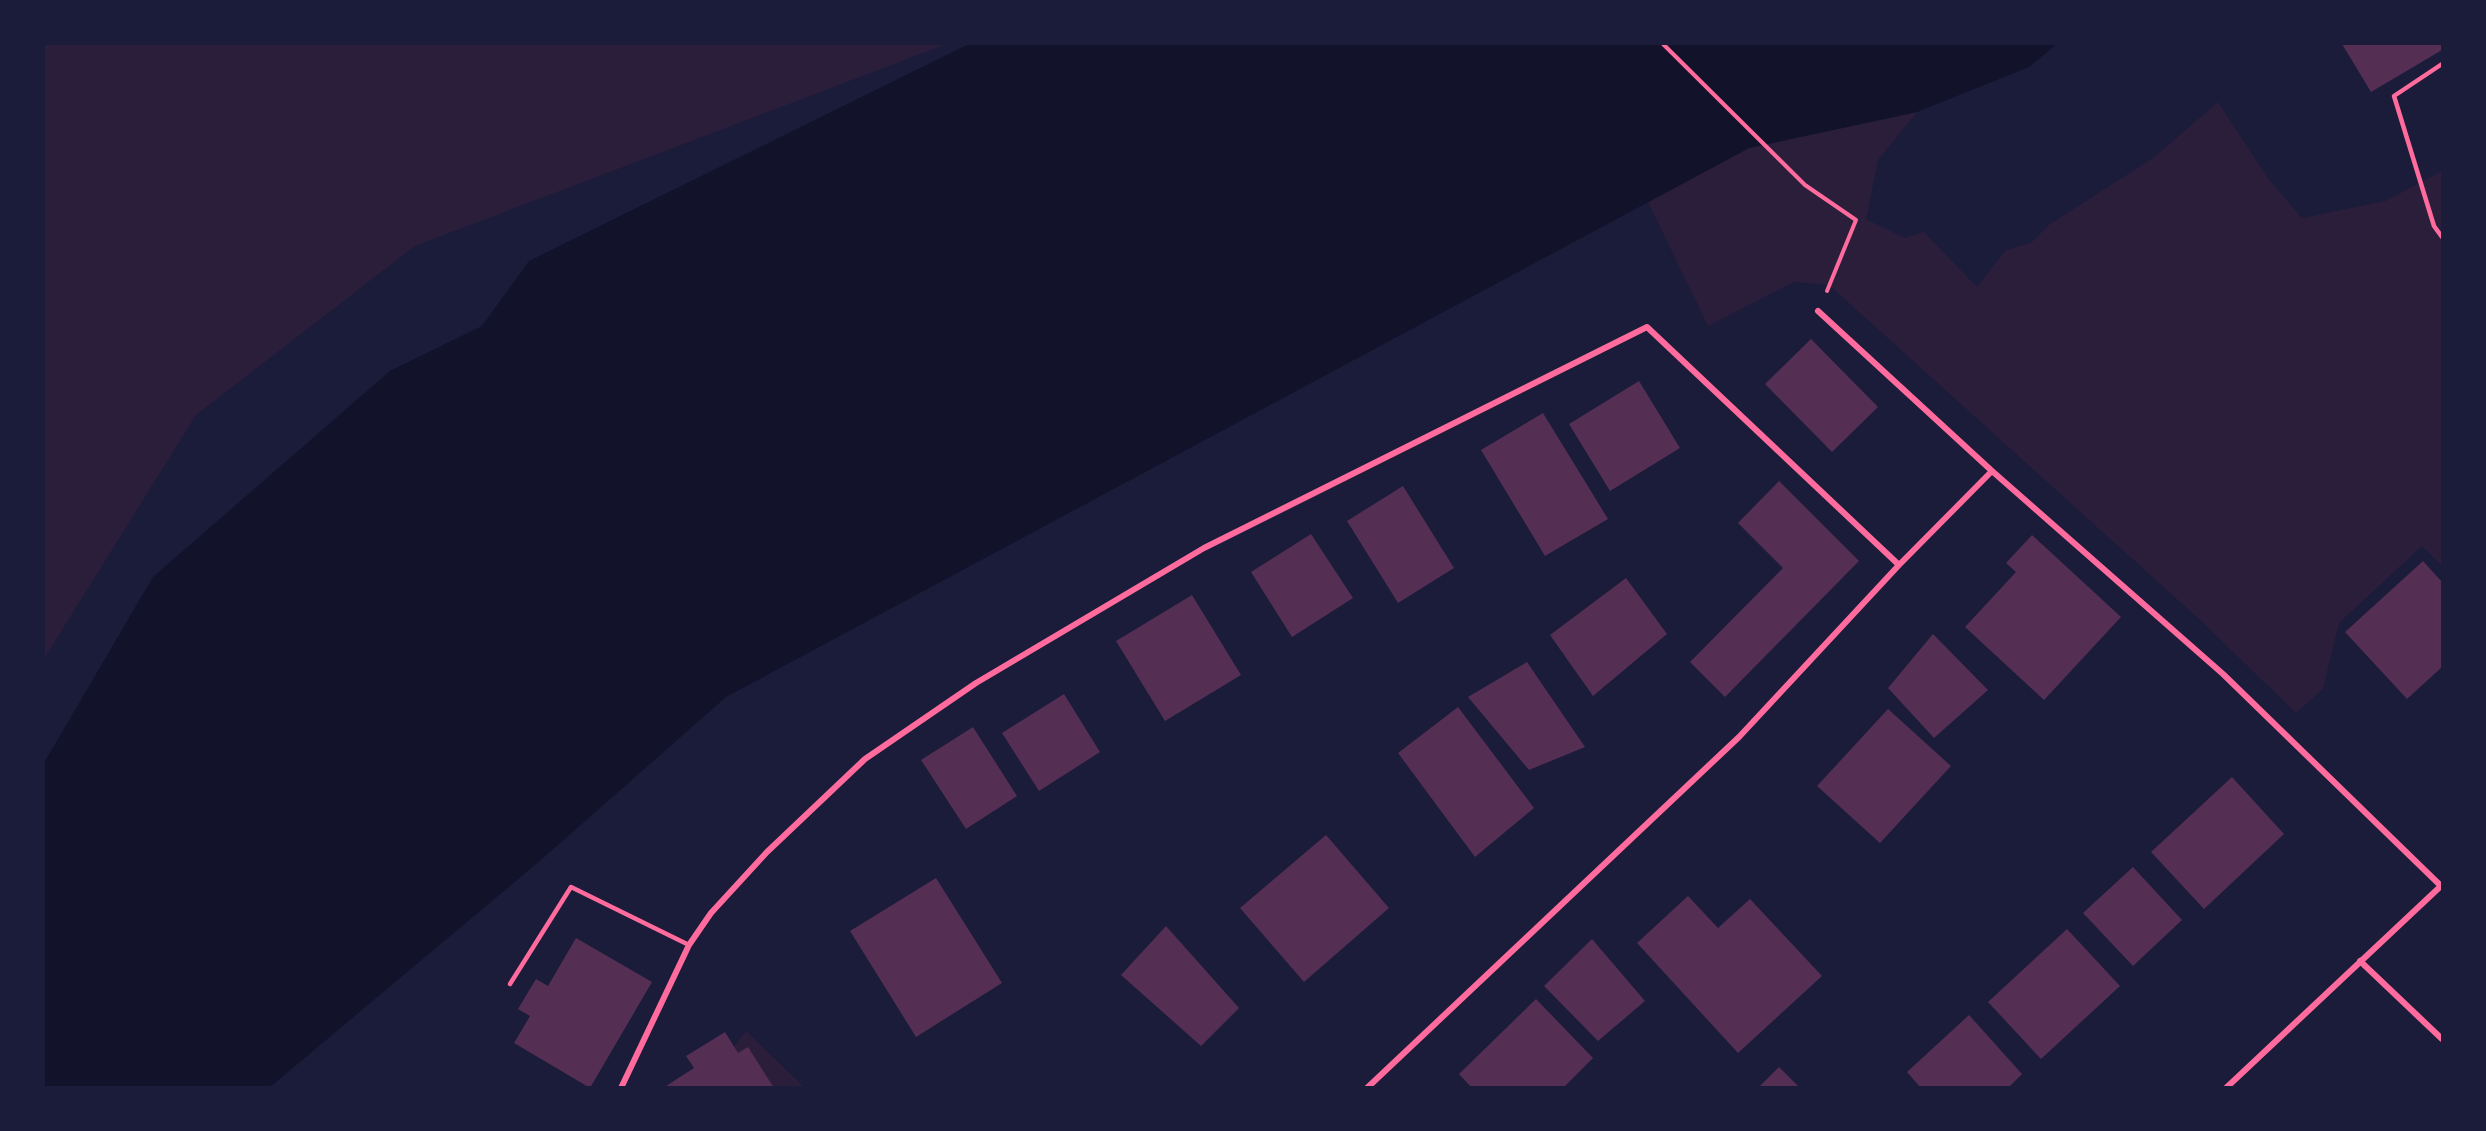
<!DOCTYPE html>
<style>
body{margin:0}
#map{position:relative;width:2486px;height:1131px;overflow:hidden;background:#1b1b3a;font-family:"Exo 2",sans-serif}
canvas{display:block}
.frame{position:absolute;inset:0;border:45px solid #1b1b3a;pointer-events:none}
</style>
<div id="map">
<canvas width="2486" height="1131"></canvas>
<div class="frame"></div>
</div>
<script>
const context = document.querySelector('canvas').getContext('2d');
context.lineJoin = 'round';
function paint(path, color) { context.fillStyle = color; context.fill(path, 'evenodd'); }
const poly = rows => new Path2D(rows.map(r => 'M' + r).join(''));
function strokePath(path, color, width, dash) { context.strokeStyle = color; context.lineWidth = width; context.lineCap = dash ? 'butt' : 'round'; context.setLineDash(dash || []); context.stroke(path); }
paint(poly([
 [44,44,947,44,415,246,196,415,44,659],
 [2218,102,2267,177,2302,218,2385,201,2442,171,2442,566,2422,546,2339,623,2323,689,2296,713,2200,620,1829,285,1794,282,1708,326,1648,202,1749,148,1917,112,1878,160,1866,219,1905,238,1924,232,1977,287,2006,250,2031,243,2050,224,2153,158],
 [746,1031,804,1087,703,1088]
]), '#2a1e3b');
paint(poly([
 [969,44,2057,44,2029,67,1917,112,1749,148,726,697,542,859,270,1087,44,1088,44,763,153,577,390,371,482,326,529,261]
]), '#12122b');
paint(poly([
 [2342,44,2442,44,2442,50,2371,92],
 [1811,339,1878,407,1832,452,1765,384],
 [1639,381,1680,448,1610,491,1569,424],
 [1543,413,1608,519,1545,556,1481,450],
 [1779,481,1859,561,1725,697,1690,662,1783,568,1738,523],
 [1403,486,1454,568,1398,603,1347,521],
 [1311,534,1353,598,1292,637,1251,572],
 [2032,535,2121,617,2044,700,1965,627,2016,572,2006,563],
 [2423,561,2442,582,2442,667,2407,699,2345,632],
 [1626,578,1667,634,1593,696,1550,635],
 [1192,595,1241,675,1165,721,1116,641],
 [1933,634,1988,690,1934,738,1888,688],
 [1527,662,1585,747,1529,770,1468,697],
 [1064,694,1100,752,1039,791,1002,733],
 [1458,707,1534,808,1475,857,1398,753],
 [1888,709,1951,766,1880,843,1817,786],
 [973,727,1017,796,966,829,921,760],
 [2232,777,2284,834,2204,909,2151,852],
 [1326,835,1389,908,1304,982,1240,908],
 [2133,867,2182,920,2133,966,2083,913],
 [936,878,1002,983,916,1037,850,931],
 [1688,896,1718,928,1750,899,1822,976,1738,1053,1637,943],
 [1166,926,1239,1008,1201,1046,1121,975],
 [2067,929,2120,986,2041,1059,1988,1002],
 [576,938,652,982,590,1088,514,1043,530,1016,518,1009,536,979,548,986],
 [1592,939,1645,1001,1598,1041,1544,986],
 [1536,999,1593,1058,1563,1088,1472,1088,1459,1074],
 [1969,1015,2022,1074,2008,1088,1921,1088,1907,1072],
 [725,1032,738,1053,748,1047,774,1088,663,1088,694,1068,686,1056],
 [1779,1067,1800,1088,1758,1088]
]), '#542f53');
strokePath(poly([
 [1663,44,1805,185,1856,220,1827,291]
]), '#ff6b9d', 4);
strokePath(poly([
 [2442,64,2394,96,2434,226,2442,237],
 [510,984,571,887,689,945]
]), '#ff6b9d', 4.5);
strokePath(poly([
 [1818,311,1992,471,2223,674,2441,886],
 [2360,961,2442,1039],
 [621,1088,689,945,711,913,767,852,865,759,976,683,1204,548,1647,327,1899,565],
 [1367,1088,1739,737,1899,565,1992,471],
 [2226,1088,2442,885]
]), '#ff6b9d', 6);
</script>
